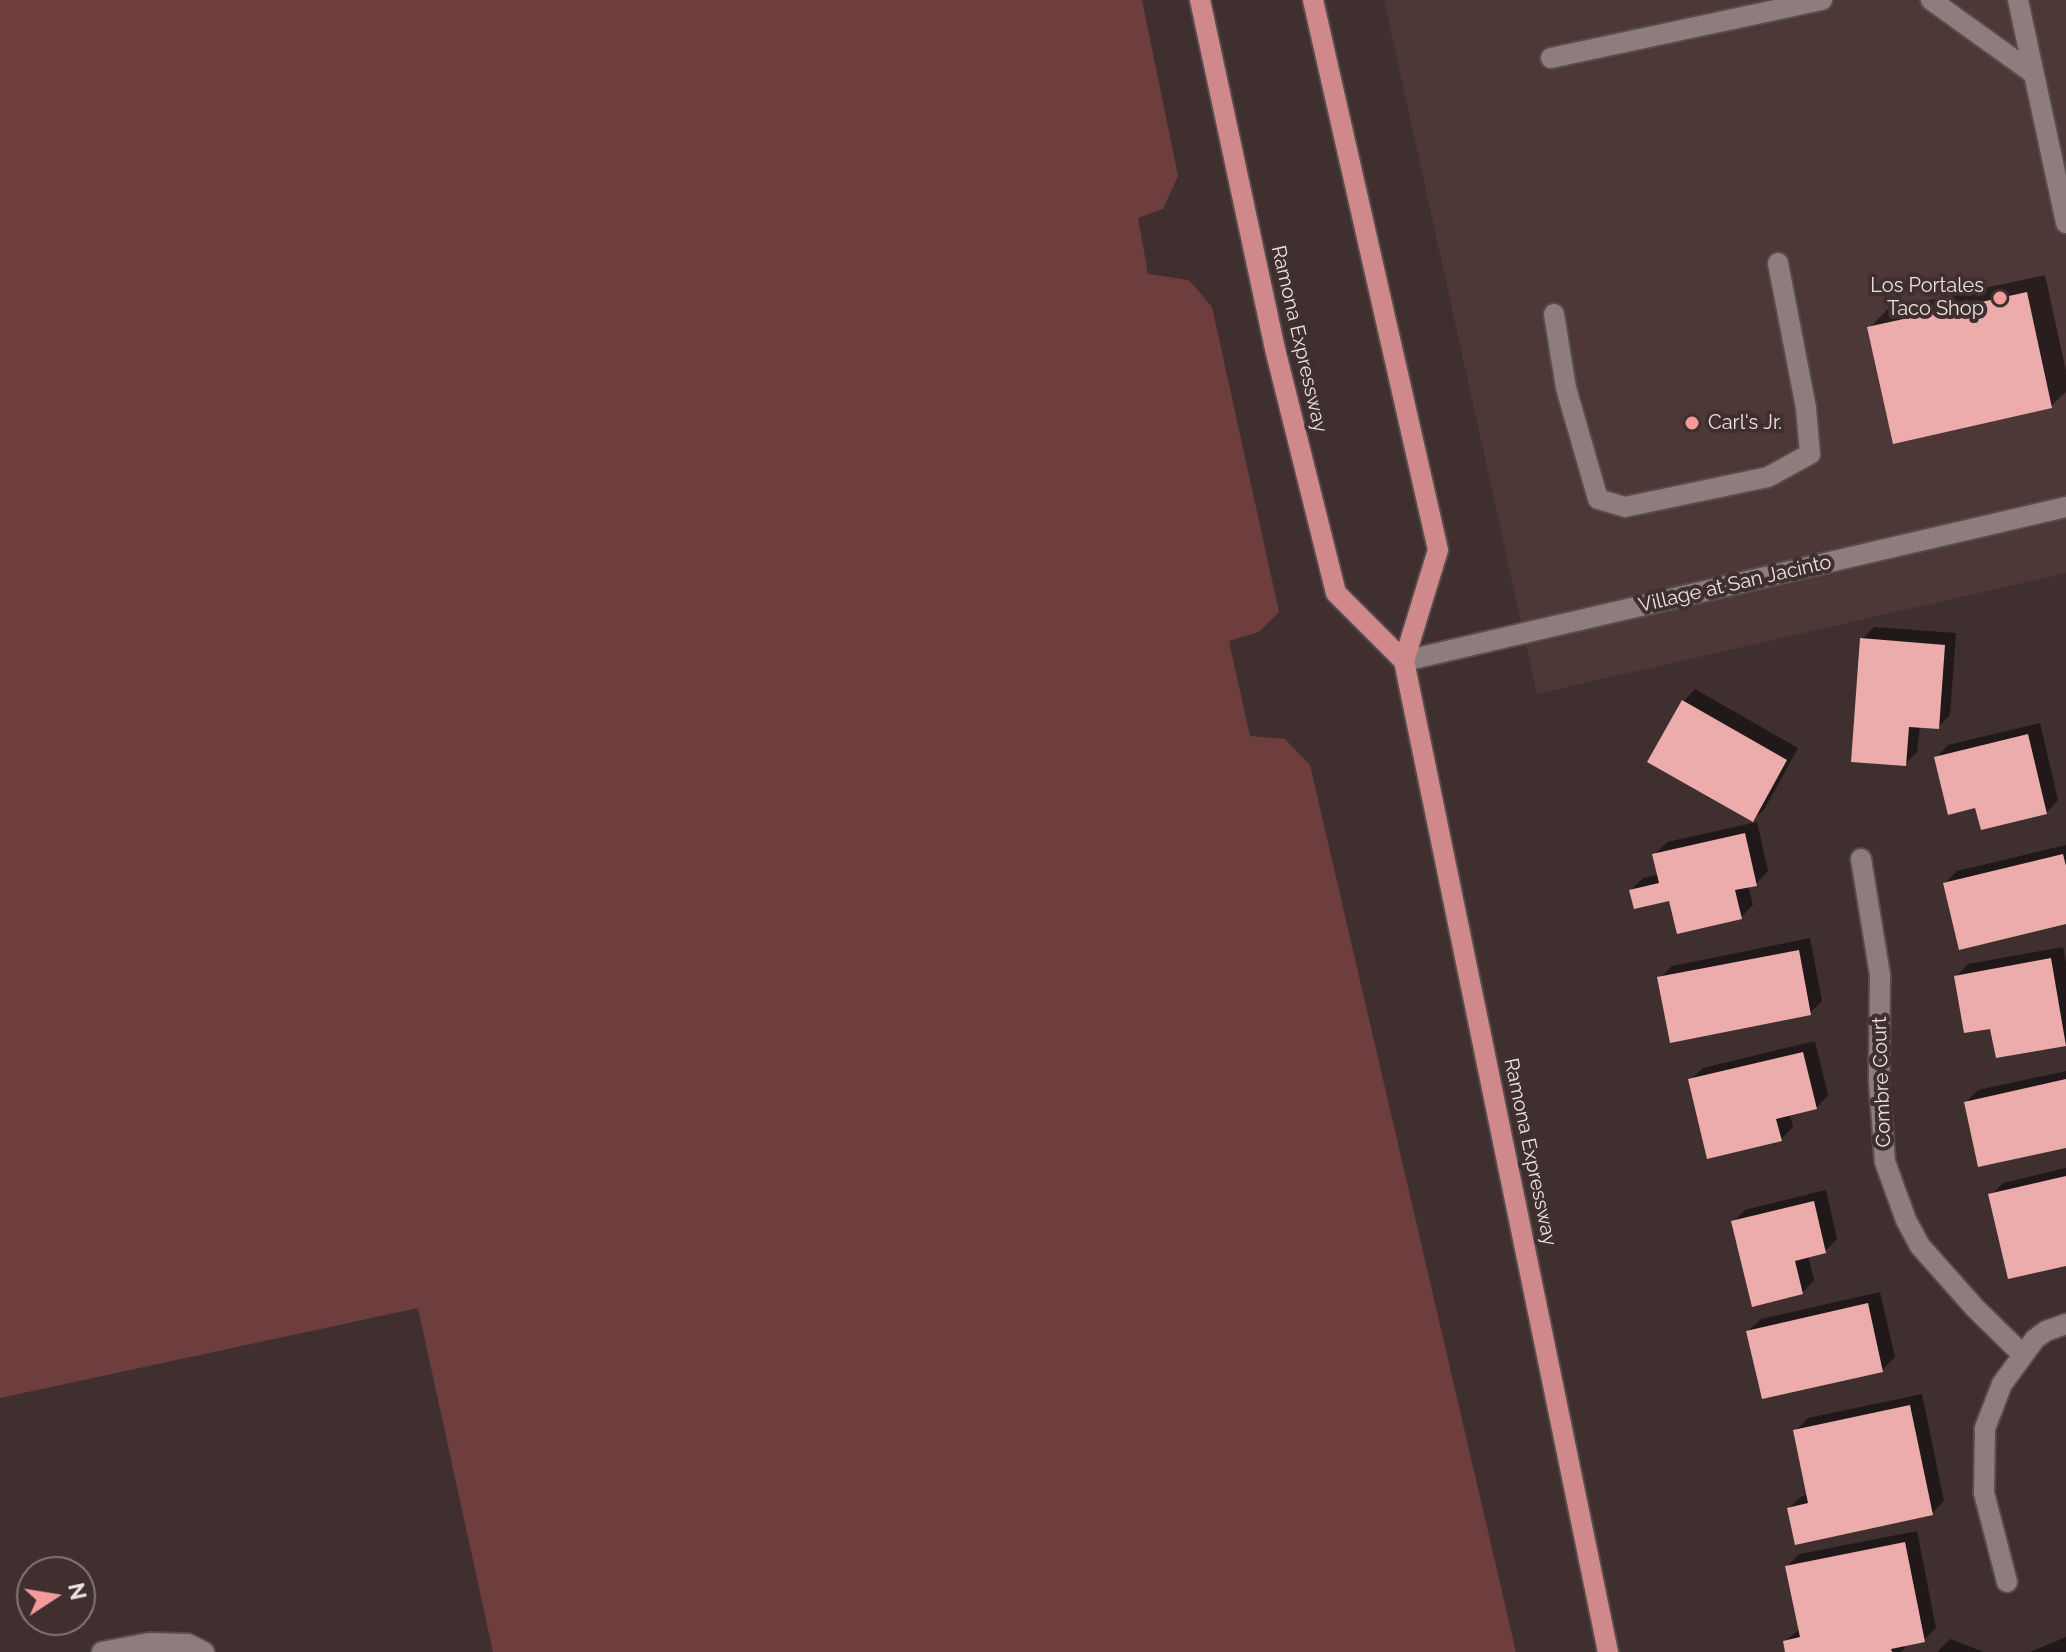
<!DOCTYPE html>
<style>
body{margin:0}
#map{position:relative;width:2066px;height:1652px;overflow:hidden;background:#3f2f2f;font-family:Raleway,sans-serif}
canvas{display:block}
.north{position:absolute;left:16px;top:1556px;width:80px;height:80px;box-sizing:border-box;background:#3f2f2f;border:2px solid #847676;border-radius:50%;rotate:78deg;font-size:22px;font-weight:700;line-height:32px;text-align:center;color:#ece1e1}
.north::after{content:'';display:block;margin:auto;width:28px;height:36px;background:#f59b9c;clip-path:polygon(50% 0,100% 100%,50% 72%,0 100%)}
</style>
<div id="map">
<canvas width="2066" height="1652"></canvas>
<div class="north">N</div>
</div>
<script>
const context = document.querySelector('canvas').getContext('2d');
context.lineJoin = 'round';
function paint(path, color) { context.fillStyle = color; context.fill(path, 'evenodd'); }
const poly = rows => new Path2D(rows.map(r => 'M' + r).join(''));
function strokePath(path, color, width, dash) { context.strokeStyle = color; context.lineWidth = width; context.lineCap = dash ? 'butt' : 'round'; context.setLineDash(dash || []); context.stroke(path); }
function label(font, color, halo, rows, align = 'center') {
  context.font = font + ' Raleway,sans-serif'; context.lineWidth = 8; context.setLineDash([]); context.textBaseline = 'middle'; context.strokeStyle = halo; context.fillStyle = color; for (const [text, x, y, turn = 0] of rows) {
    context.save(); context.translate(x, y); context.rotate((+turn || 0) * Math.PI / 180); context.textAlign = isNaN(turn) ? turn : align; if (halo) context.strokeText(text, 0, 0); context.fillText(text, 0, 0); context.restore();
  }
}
paint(poly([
 [1384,0,2066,0,2066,573,1537,694]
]), '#4e3737');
paint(poly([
 [0,0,1142,0,1178,176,1163,209,1138,218,1148,274,1189,280,1212,307,1279,612,1259,632,1229,641,1250,736,1285,739,1310,765,1516,1652,493,1652,418,1308,0,1398]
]), '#6e3e3f');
paint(poly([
 [2045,275,2066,371,2066,392,2051,406,1869,328,1888,309],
 [1874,627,1956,633,1950,715,1938,727,1920,726,1917,752,1905,764,1862,639],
 [1695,689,1798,748,1765,808,1753,820,1683,702],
 [2040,723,2058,800,2046,813,1977,805,1936,758,1948,745],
 [1757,822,1768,871,1756,884,1748,885,1753,905,1741,917,1631,890,1643,878,1659,874,1655,854,1667,842],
 [2066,845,2066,922,1945,883,1957,871],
 [1810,938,1822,1001,1810,1013,1660,978,1672,966],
 [2063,947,2066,963,2066,1044,1997,1056,1992,1026,1956,977,1968,964],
 [1815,1041,1828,1095,1816,1108,1790,1114,1793,1127,1781,1139,1690,1080,1703,1068],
 [2066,1071,2066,1146,1966,1102,1978,1090],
 [2066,1168,2066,1264,1991,1195,2003,1183],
 [1826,1190,1837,1239,1825,1251,1808,1256,1814,1280,1802,1293,1733,1222,1745,1210],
 [1880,1292,1895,1357,1882,1370,1748,1331,1761,1319],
 [1922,1394,1944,1501,1932,1513,1789,1508,1802,1496,1809,1495,1796,1430,1808,1418],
 [1917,1531,1936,1628,1924,1640,1904,1644,1905,1648,1901,1652,1787,1652,1785,1641,1800,1629,1787,1566,1800,1554],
 [2066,1637,2066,1652,2030,1652],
 [1950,1639,1984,1652,1937,1652]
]), '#0007');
paint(poly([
 [2027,292,2052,408,1893,444,1867,327],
 [1860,638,1945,645,1939,729,1909,727,1906,766,1851,762],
 [1682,700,1787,760,1753,822,1647,762],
 [2028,734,2047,814,1981,830,1975,808,1948,815,1934,757],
 [1745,833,1757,886,1735,890,1742,919,1677,934,1669,901,1634,909,1629,890,1659,883,1652,854],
 [2063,854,2066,866,2066,924,1959,950,1943,883],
 [1799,950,1811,1015,1670,1043,1657,977],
 [2051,958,2066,1046,1996,1058,1990,1029,1964,1033,1954,976],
 [1803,1052,1817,1109,1776,1119,1782,1141,1707,1159,1688,1079],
 [2066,1079,2066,1148,1978,1167,1964,1102],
 [2066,1176,2066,1266,2008,1279,1988,1194],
 [1814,1201,1826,1253,1795,1261,1803,1294,1752,1307,1731,1221],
 [1868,1303,1883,1372,1762,1399,1746,1331],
 [1910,1405,1933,1515,1795,1545,1787,1508,1808,1503,1793,1430],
 [1905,1542,1925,1642,1891,1649,1892,1652,1785,1652,1783,1641,1800,1637,1785,1566]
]), '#ecacac');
const service = poly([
 [1931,0,2034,74],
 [2018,0,2066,223],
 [1551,58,1822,0],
 [1554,314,1566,388,1598,499,1625,507,1768,477,1810,454,1806,408,1778,263],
 [1404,661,2066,507]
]);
const minor = poly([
 [1861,859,1880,975,1879,1081,1885,1162,1906,1220,1920,1246,1975,1308,2023,1355],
 [2007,1582,1984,1493,1985,1428,2002,1384,2035,1339,2046,1331,2066,1324],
 [102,1652,149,1643,188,1644,204,1652]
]);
const primary = poly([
 [1200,0,1275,349,1336,593,1404,661],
 [1313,0,1438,550,1404,661,1608,1652]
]);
strokePath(service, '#594c4c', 24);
strokePath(minor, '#594c4c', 24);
strokePath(primary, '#594c4c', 24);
strokePath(service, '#8f7d7d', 20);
strokePath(minor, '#8f7d7d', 20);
strokePath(primary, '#d0898b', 20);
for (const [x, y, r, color] of [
 [2000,298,8,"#f59b9c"],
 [1692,423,8,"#f59b9c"]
]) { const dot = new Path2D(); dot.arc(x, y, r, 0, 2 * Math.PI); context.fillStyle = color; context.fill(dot); strokePath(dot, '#3f2f2f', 3); }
label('20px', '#ece1e1', '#3f2f2f', [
 ["Los Portales",1984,286],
 ["Taco Shop",1984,309],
 ["Carl's Jr.",1708,423,"left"]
], 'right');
label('20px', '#ece1e1', '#3f2f2f', [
 ["Ramona Expressway",1299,339,77],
 ["Village at San Jacinto",1735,584,-13],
 ["Combre Court",1882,1082,-92],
 ["Ramona Expressway",1530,1152,78]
]);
</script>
